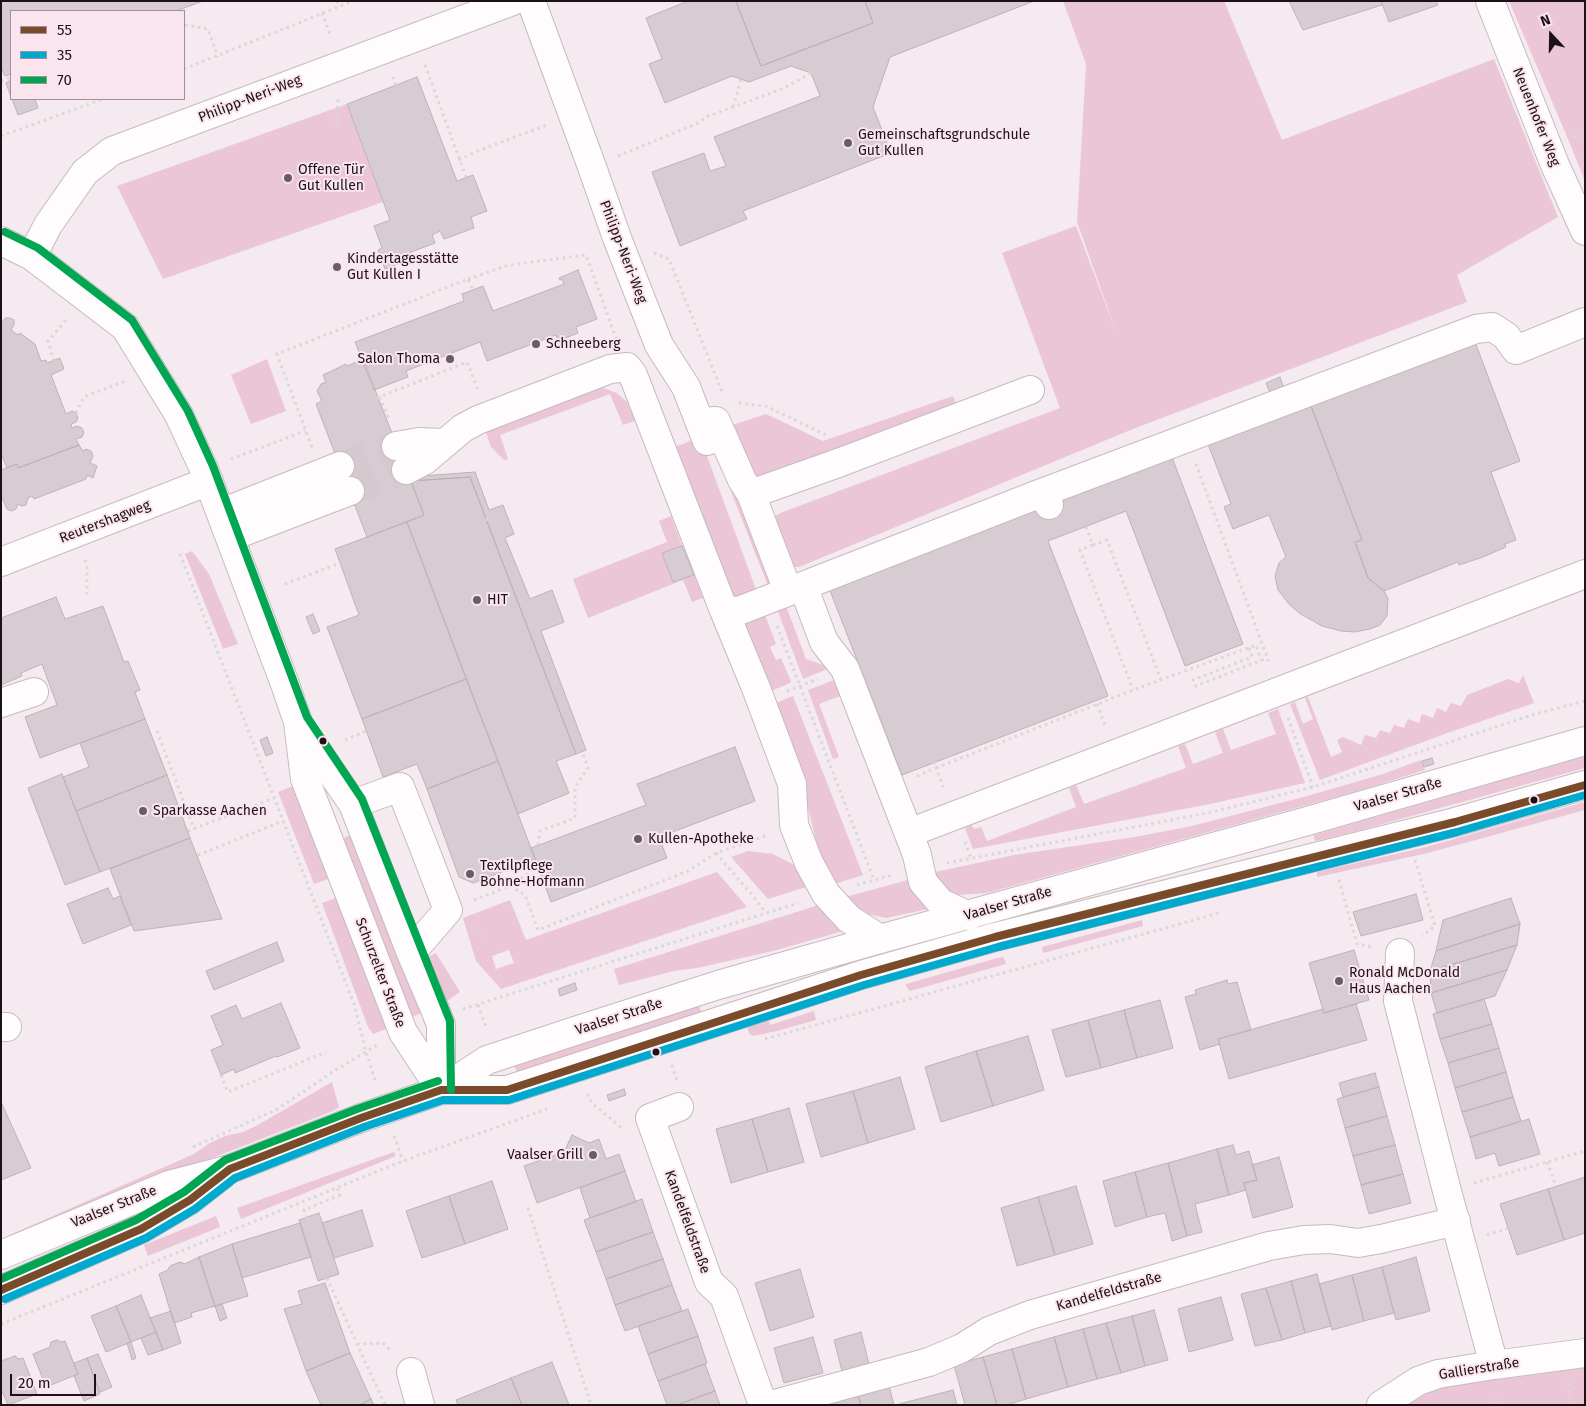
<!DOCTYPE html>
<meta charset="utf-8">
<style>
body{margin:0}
#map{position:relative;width:1586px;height:1406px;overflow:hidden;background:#f5eaef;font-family:"Fira Sans",sans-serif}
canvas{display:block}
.frame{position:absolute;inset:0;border:2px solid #1d1117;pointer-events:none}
.legend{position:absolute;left:10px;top:10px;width:175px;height:90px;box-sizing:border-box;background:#fae5ef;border:1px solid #a29099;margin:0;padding:6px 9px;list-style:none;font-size:15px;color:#1d1117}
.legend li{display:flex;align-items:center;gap:10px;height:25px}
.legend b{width:25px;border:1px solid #a29099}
.north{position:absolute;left:1526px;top:10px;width:50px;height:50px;-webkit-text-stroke:4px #fae5ef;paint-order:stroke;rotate:339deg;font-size:14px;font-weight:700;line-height:20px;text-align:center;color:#1d1117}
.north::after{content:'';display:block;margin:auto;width:18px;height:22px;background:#1d1117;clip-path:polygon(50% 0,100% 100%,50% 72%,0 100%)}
.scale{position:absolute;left:10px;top:1374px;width:86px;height:22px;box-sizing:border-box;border:2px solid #1d1117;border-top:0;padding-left:6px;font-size:15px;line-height:18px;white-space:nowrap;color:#1d1117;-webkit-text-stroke:4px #fae5ef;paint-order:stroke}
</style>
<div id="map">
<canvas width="1586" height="1406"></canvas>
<div class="frame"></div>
<ul class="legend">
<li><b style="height:6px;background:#7a4b2a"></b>55</li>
<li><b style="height:6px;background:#00a9ce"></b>35</li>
<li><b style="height:6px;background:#00a651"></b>70</li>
</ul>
<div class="north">N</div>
<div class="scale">20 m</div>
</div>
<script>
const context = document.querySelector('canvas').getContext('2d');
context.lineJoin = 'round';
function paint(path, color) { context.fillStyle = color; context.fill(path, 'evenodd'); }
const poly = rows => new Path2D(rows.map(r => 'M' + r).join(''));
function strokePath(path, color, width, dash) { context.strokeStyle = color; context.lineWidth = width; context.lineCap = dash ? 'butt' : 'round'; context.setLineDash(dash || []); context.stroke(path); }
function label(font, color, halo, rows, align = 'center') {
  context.font = font + ' "Fira Sans",sans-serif'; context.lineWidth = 4; context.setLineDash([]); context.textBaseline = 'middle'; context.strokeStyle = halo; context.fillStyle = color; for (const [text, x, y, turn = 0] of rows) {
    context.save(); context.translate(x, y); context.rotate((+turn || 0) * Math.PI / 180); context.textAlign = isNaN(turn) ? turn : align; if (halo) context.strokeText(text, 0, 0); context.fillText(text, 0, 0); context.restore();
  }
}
paint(poly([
 [1063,1,1224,1,1282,140,1494,59,1558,217,1457,275,1467,302,1133,429,799,567,791,567,769,519,783,512,1060,408,1002,253,1076,226,1118,337,1077,222,1086,64],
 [1509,1,1585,1,1585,181,1568,139],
 [347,104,383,202,163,279,117,186],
 [267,359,286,411,251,424,231,375],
 [601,387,617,393,627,402,635,421,623,425,610,394,500,435,508,459,504,460,491,447,486,432,568,398],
 [953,396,960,412,754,488,729,426,766,414,823,441],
 [700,437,758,595,735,602,675,447],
 [714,448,718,448,775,586,770,591],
 [671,516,682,546,662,553,673,582,694,575,703,598,692,602,683,580,588,618,573,579,667,542,659,521],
 [192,551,209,574,238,644,223,649,185,554],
 [776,606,786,606,806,659,829,667,828,669,803,679],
 [764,612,776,644,770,647,776,660,781,658,791,681,790,683,771,691,743,622],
 [1523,675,1534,703,1453,731,1320,780,1290,704,1295,702,1303,724,1313,719,1305,698,1308,697,1331,757,1342,752,1337,740,1343,737,1361,745,1365,735,1376,738,1380,730,1390,733,1394,725,1404,728,1408,719,1419,723,1422,714,1433,718,1437,708,1446,712,1451,703,1461,706,1467,695,1508,679,1519,683],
 [834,680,840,696,819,704,839,757,833,759,808,690],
 [793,696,863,875,831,885,820,857,801,779,775,707,776,703],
 [1278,709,1305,783,1210,804,973,849,965,828,972,825,974,829,981,827,987,841,1076,807,1069,788,1076,785,1084,804,1186,768,1178,746,1185,744,1193,764,1223,753,1215,732,1223,729,1231,750,1276,734,1268,713],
 [1585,756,1585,768,1357,831,1316,841,1314,838,1314,835],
 [1421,760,1425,770,1354,792,987,893,959,895,948,892,931,873,1014,855,1135,837,1192,826,1311,795,1383,774],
 [293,786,328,879,314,884,278,792],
 [1585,802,1585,810,1428,853,1317,877,1317,872,1426,847],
 [356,834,424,1012,412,1017,343,840,345,837],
 [748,851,773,854,796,866,809,886,768,899,731,857],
 [717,872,747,907,501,989,476,961,463,918,510,900,526,940],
 [509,950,514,963,496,969,492,956],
 [908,880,916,894,928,909,886,918,862,913,842,898],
 [336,898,386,1029,373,1034,368,1027,322,903],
 [822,904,842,929,840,932,773,951,697,968,674,971,619,985,614,969],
 [1142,920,1143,926,1043,953,1042,947],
 [436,953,460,992,444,1003,422,960],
 [1001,957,1004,958,1006,964,910,991,906,986,906,984],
 [699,1006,702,1013,518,1076,514,1065],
 [814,1011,816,1020,777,1031,753,1036,749,1033,746,1022,767,1015,770,1025],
 [332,1082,339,1107,333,1111,12,1236,12,1234,194,1154,210,1143,225,1136,243,1132,256,1126],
 [394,1152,396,1156,241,1219,237,1208],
 [216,1216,220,1227,148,1256,144,1245],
 [1585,1353,1585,1405,1381,1405,1418,1381]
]), '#eac6d7');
const building = poly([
 [1,1,203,1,176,11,11,11,11,74,5,76,1,67,1,1],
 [688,1,736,1,761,66,873,23,865,1,1034,1,890,57,873,107,891,153,743,211,747,219,680,246,652,172,704,153,710,171,726,166,714,137,820,96,811,73,791,66,749,82,732,76,665,103,649,64,662,59,646,18,688,1],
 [736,1,865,1,873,23,761,66,736,1],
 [1289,1,1381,1,1382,5,1303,30,1289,1],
 [1381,1,1436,1,1438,5,1389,22,1381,1],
 [417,77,457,181,473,175,487,211,471,217,474,228,444,239,440,231,432,235,435,243,406,254,408,260,385,269,378,250,382,248,374,226,390,220,347,104,417,77],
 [11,80,11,97,6,83,11,80],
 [12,99,35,99,38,108,18,115,12,99],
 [578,270,597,319,576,327,578,333,558,341,556,335,487,361,480,342,406,371,408,377,374,390,355,342,464,301,462,294,483,286,493,311,564,284,562,279,560,280,559,278,578,270],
 [6,318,10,318,14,320,14,325,11,330,18,335,20,333,35,344,41,361,46,360,47,363,60,358,64,369,51,375,66,414,72,411,76,413,78,418,76,422,71,424,72,428,77,426,82,428,84,433,82,437,76,439,79,445,18,468,17,464,7,468,1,453,1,322,6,318],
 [1475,342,1520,461,1491,472,1516,540,1505,544,1506,547,1483,557,1459,565,1458,562,1384,591,1368,578,1355,542,1362,540,1311,406,1475,342],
 [363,359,424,515,367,537,316,404,322,401,317,391,321,384,326,382,323,375,346,364,347,366,363,359],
 [1280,377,1284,389,1271,395,1266,383,1280,377],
 [1311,406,1362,540,1355,542,1368,578,1384,591,1388,598,1387,616,1380,625,1370,629,1355,632,1341,631,1322,626,1299,613,1289,604,1278,590,1275,576,1279,563,1286,557,1269,515,1233,529,1224,507,1231,504,1208,444,1311,406],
 [79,445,83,451,86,449,91,451,93,456,90,463,97,466,93,478,87,475,86,479,34,499,32,496,28,498,26,505,22,506,18,504,16,509,11,511,7,509,1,495,1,470,17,464,18,468,79,445],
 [1170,452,1243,644,1185,666,1126,511,1048,541,1108,696,902,775,827,583,1035,503,1061,500,1115,480,1113,474,1170,452],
 [475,472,489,510,503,505,514,534,505,538,530,599,552,590,564,622,541,631,586,750,576,754,470,477,411,481,409,477,475,472],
 [470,477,576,754,556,761,569,793,518,814,407,522,424,515,411,481,470,477],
 [407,522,466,679,362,719,327,627,359,615,335,549,407,522],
 [682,546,694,575,673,582,662,553,682,546],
 [56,597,65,619,103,606,124,662,128,661,140,690,135,692,145,719,40,758,25,717,57,705,42,664,21,673,22,676,1,685,1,618,56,597],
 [313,614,320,631,313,634,306,617,313,614],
 [466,679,498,761,427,789,417,764,383,777,362,719,466,679],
 [145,719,167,775,76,811,63,777,89,767,80,743,145,719],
 [267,737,273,753,266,756,260,740,267,737],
 [735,747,755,801,659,837,667,858,551,902,531,848,646,805,637,784,735,747],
 [1432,758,1434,764,1424,767,1422,761,1432,758],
 [498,761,535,859,473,883,459,877,427,789,498,761],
 [62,774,100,872,65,885,28,788,62,774],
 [167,775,190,838,100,872,76,811,167,775],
 [190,838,222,919,134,931,110,869,190,838],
 [108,888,113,899,120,896,131,925,83,944,67,904,108,888],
 [1416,894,1423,920,1361,936,1353,912,1416,894],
 [1511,898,1520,924,1436,951,1443,920,1511,898],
 [1520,924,1517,945,1430,971,1436,951,1520,924],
 [277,942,284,961,214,990,206,971,277,942],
 [1517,945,1507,970,1431,993,1430,971,1517,945],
 [1354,950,1369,1000,1324,1013,1309,963,1354,950],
 [1507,970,1495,996,1437,1013,1431,993,1507,970],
 [1227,980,1228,984,1237,982,1251,1030,1218,1039,1220,1044,1200,1050,1185,997,1196,994,1195,990,1227,980],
 [575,983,577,990,560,996,558,989,575,983],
 [1484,999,1492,1024,1440,1039,1433,1014,1484,999],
 [1160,1000,1173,1048,1137,1058,1124,1010,1160,1000],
 [281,1003,300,1048,277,1057,276,1056,235,1073,234,1069,221,1075,211,1050,223,1045,211,1016,236,1005,242,1019,281,1003],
 [1356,1004,1367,1040,1229,1079,1218,1039,1323,1009,1324,1013,1356,1004],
 [1124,1010,1137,1058,1101,1068,1088,1020,1124,1010],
 [1088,1020,1101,1068,1066,1077,1052,1030,1088,1020],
 [1492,1024,1499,1048,1448,1063,1440,1039,1492,1024],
 [1028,1036,1044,1090,993,1106,976,1051,1028,1036],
 [1499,1048,1506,1072,1455,1088,1448,1063,1499,1048],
 [976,1051,993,1106,941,1122,925,1067,976,1051],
 [1506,1072,1513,1097,1462,1112,1455,1088,1506,1072],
 [1375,1073,1379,1087,1343,1097,1339,1083,1375,1073],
 [900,1077,915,1129,868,1143,853,1091,900,1077],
 [1379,1087,1387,1116,1345,1128,1337,1099,1379,1087],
 [624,1089,626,1095,609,1101,607,1095,624,1089],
 [853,1091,868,1143,821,1157,806,1104,853,1091],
 [1513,1097,1521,1121,1470,1137,1462,1112,1513,1097],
 [1,1102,31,1168,1,1180,1,1102],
 [789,1108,804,1162,768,1172,752,1119,789,1108],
 [1387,1116,1395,1145,1353,1156,1345,1128,1387,1116],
 [752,1119,768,1172,731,1183,716,1129,752,1119],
 [1529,1119,1540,1154,1499,1166,1495,1153,1476,1159,1470,1137,1529,1119],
 [572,1135,589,1143,599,1139,606,1159,619,1154,625,1171,537,1203,524,1166,564,1152,572,1135],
 [1233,1145,1236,1155,1249,1151,1257,1180,1244,1183,1246,1190,1229,1195,1217,1149,1233,1145],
 [1395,1145,1403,1174,1361,1185,1353,1156,1395,1145],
 [1217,1149,1229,1195,1195,1204,1202,1232,1187,1236,1168,1163,1217,1149],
 [1279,1157,1293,1207,1253,1218,1244,1183,1257,1180,1252,1165,1279,1157],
 [1168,1163,1187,1236,1172,1241,1165,1213,1147,1217,1135,1172,1168,1163],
 [625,1171,636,1202,590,1218,580,1188,625,1171],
 [1135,1172,1147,1217,1115,1227,1103,1181,1135,1172],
 [1403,1174,1411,1203,1369,1214,1361,1185,1403,1174],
 [1585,1177,1585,1233,1564,1240,1548,1189,1585,1177],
 [492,1181,508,1229,465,1244,449,1196,492,1181],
 [1076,1186,1093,1244,1055,1255,1038,1197,1076,1186],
 [1548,1189,1564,1240,1517,1255,1500,1204,1548,1189],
 [449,1196,465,1244,422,1258,406,1211,449,1196],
 [1038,1197,1055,1255,1017,1266,1001,1208,1038,1197],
 [642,1199,653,1232,596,1252,584,1220,642,1199],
 [362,1210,373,1246,334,1258,322,1223,362,1210],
 [319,1213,339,1274,318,1281,299,1220,319,1213],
 [300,1223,311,1257,242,1278,232,1244,300,1223],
 [653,1232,663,1259,606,1279,596,1252,653,1232],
 [232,1244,248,1296,215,1306,199,1257,232,1244],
 [199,1257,215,1306,191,1313,192,1317,174,1323,159,1274,168,1270,170,1266,180,1262,185,1264,199,1257],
 [1416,1257,1430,1311,1396,1320,1382,1267,1416,1257],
 [663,1259,672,1285,615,1305,606,1279,663,1259],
 [1382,1267,1394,1313,1364,1321,1352,1275,1382,1267],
 [800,1269,814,1317,770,1331,755,1283,800,1269],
 [1317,1274,1331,1326,1305,1333,1291,1281,1317,1274],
 [1352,1275,1364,1321,1332,1330,1319,1284,1352,1275],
 [1291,1281,1305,1333,1282,1340,1266,1288,1291,1281],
 [325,1283,350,1353,306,1371,284,1309,302,1304,298,1291,325,1283],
 [672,1285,682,1311,625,1331,615,1305,672,1285],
 [1266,1288,1282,1340,1255,1346,1241,1294,1266,1288],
 [141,1295,156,1332,131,1342,116,1306,141,1295],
 [1221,1297,1233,1340,1189,1352,1178,1309,1221,1297],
 [222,1304,227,1318,220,1321,215,1306,222,1304],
 [116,1306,131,1342,106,1352,91,1316,116,1306],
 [688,1309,698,1336,648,1354,638,1326,688,1309],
 [1154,1310,1168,1360,1145,1366,1132,1316,1154,1310],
 [171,1311,181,1343,163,1350,150,1318,171,1311],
 [1132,1316,1145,1366,1121,1373,1106,1323,1132,1316],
 [1106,1323,1121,1373,1097,1379,1083,1329,1106,1323],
 [1083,1329,1097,1379,1068,1387,1054,1337,1083,1329],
 [156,1332,163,1350,148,1355,141,1338,156,1332],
 [861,1332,869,1364,842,1371,834,1340,861,1332],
 [698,1336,707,1363,658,1381,648,1354,698,1336],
 [813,1337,823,1373,784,1383,774,1348,813,1337],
 [1054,1337,1068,1387,1026,1399,1012,1349,1054,1337],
 [57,1340,61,1342,65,1341,78,1374,46,1387,33,1354,50,1347,51,1342,57,1340],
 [131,1342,136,1358,132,1360,127,1343,131,1342],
 [1012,1349,1026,1399,1007,1405,997,1405,983,1357,1012,1349],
 [350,1353,371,1399,360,1405,321,1405,306,1371,350,1353],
 [98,1354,112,1387,100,1392,87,1358,98,1354],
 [15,1356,19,1359,23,1358,37,1394,8,1405,1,1389,1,1361,15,1356],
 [983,1357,997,1405,965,1405,954,1365,983,1357],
 [87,1358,100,1394,84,1401,74,1376,78,1374,74,1363,87,1358],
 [552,1362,569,1405,522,1405,511,1378,552,1362],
 [705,1364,715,1391,677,1405,667,1405,658,1381,705,1364],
 [511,1378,522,1405,458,1405,456,1400,511,1378],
 [889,1386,894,1405,861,1405,858,1395,889,1386],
 [953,1390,957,1405,899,1405,899,1404,953,1390],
 [715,1391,720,1405,677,1405,715,1391],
 [858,1395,861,1405,827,1405,827,1404,858,1395],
 [371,1399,374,1405,360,1405,371,1399]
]);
paint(building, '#d7ccd1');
strokePath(building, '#beb2b8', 1);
strokePath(poly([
 [340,466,396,446],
 [350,491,406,470]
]), '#d5c9cf', 28, [28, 14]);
const minor = poly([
 [531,1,592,167,617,238,659,345,686,387,707,441],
 [1490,1,1555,165,1585,231],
 [1,241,32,256,125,327,179,415,204,469,285,684,298,722,305,779,403,1032,441,1090],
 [32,256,48,225,85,172,112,151,513,1],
 [703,422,716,421,742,480,751,494,841,462,1030,390],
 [396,446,419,442,444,443],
 [406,470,425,460,463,428,478,420,610,369,627,367,633,375,723,608,756,688,792,784,794,825,809,863,826,894,849,919,880,939],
 [1044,492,1476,329,1492,327,1506,336,1516,350,1585,322],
 [751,494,788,591],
 [221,513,340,466],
 [230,537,350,491],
 [1,562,209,481],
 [803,586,824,642,845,669,917,855,923,882,941,903,969,916],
 [723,608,736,612,1044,492,1049,505],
 [1,703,34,692],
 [301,728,353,804,411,953,434,1007,441,1025,441,1090],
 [353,804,400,787,423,845,448,910,411,953],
 [909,833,1585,574],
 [1400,953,1398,1001,1447,1191,1494,1365],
 [1,1027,7,1027],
 [679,1107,650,1118,709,1282,724,1296,763,1405],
 [411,1372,420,1405],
 [771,1405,929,1362,962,1348,989,1331,1030,1315,1269,1246,1304,1240,1330,1239,1358,1243,1381,1239,1456,1221],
 [1381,1405,1418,1381,1438,1374,1494,1365,1585,1353]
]);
const major = poly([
 [441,1090,507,1090,861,975,995,937,1455,822,1585,785],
 [1,1255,169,1185,230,1169,361,1118,441,1090,487,1060,581,1029,718,985,880,939,1304,822,1585,741],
 [1,1290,141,1229,190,1200,221,1176]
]);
strokePath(minor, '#c6bac0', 30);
strokePath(major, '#c6bac0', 30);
strokePath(poly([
 [337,1,339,7],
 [322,13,331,38],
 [185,25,208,29,218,57],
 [425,65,466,177],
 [184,69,353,1],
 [392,79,393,78,396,85],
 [1,81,11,77],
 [733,107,741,80],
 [336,128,338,98],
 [1,136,103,99],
 [1574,137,1585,132],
 [618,156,696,124,706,117,782,89,811,73],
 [459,160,475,152,547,125],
 [654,253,669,259,723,394],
 [468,279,509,265,586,255,617,341],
 [54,361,48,341,67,319],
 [380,397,389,419],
 [377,398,467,362,478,390],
 [739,403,766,406,828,436],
 [76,413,84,397,125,381],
 [312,447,277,354,468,279,473,290],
 [231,459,305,431],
 [1196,464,1270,665],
 [486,520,490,518],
 [1086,527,1093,545,1080,550,1133,690],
 [1093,545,1107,540,1161,680],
 [180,554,354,1004,366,1052,376,1083],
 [85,560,87,567,87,594],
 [285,584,340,563],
 [777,626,874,880],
 [1249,648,1252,657,1193,680,1196,686,1267,658],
 [787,691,818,679],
 [1097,704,1106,728],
 [1288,718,1313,787],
 [157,731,194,829],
 [345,740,366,731],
 [934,762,936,768,1133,690,1256,645,1261,660],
 [917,776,936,768,944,789],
 [188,831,274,798],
 [965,842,971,858],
 [538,845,540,831,575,818,575,787,588,768,582,752],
 [716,853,753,896,766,913],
 [198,855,283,821],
 [1415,860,1435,926,1422,936],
 [947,863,1212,812,1313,787,1535,714,1585,701],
 [1339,880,1357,944,1372,947],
 [857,885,892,875],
 [510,886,525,895,538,930,688,871,716,853,768,835],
 [474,900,510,886,538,867],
 [472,925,483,936],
 [478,1005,487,1030],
 [463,1009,798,903],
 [765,1039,1219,913],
 [672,1065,677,1081],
 [221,1075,228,1092,326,1052],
 [587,1094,592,1103,624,1130],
 [394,1136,403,1161],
 [193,1147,276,1110,334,1071,377,1045],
 [1547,1162,1556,1186],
 [1474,1183,1585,1151],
 [528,1208,591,1405],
 [307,1218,304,1210,340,1195,337,1188],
 [1487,1235,1508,1228],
 [327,1278,385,1405],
 [1,1324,403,1161,547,1109],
 [357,1344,383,1343,392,1352],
 [1569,1383,1570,1405],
 [1496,1405,1498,1393]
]), '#dbd6d8', 3, [2.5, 4]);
strokePath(minor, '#fefcfd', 28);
strokePath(major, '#fefcfd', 28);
strokePath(poly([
 [1,1290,141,1229,190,1200,230,1169,361,1118,441,1090,507,1090,861,975,995,937,1455,822,1585,785]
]), '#7a4b2a', 8);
strokePath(poly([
 [5,1299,146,1238,195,1209,235,1178,364,1127,443,1100,509,1100,864,985,998,947,1457,832,1585,795]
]), '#00a9ce', 8);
strokePath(poly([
 [5,232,38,248,132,320,188,411,213,466,307,717,362,799,450,1021,451,1090],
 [1,1279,136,1220,184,1192,225,1160,357,1109,438,1081]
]), '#00a651', 8);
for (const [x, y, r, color] of [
 [848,143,5,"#695d63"],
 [288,178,5,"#695d63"],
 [337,267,5,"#695d63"],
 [536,344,5,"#695d63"],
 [450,359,5,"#695d63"],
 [477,600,5,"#695d63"],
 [323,741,4.5,"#1d1117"],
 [1534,800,4.5,"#1d1117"],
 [143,811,5,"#695d63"],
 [638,839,5,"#695d63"],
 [470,874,5,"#695d63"],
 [1339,981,5,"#695d63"],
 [656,1052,4.5,"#1d1117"],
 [593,1155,5,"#695d63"]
]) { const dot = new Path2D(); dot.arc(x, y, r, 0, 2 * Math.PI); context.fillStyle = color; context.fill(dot); strokePath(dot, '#fae5ef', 2); }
label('14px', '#1d1117', '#fae5ef', [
 ["Philipp-Neri-Weg",250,99,-21],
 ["Neuenhofer Weg",1536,117,68],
 ["Philipp-Neri-Weg",623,252,69],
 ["Reutershagweg",105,522,-21],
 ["Vaalser Straße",1398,795,-16],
 ["Vaalser Straße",1008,904,-16],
 ["Schurzelter Straße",380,973,69],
 ["Vaalser Straße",619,1017,-18],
 ["Vaalser Straße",114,1207,-22],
 ["Kandelfeldstraße",687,1222,70],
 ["Kandelfeldstraße",1109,1292,-16],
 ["Gallierstraße",1479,1369,-9]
]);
label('14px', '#1d1117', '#fae5ef', [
 ["Gemeinschaftsgrundschule",858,135],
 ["Gut Kullen",858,151],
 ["Offene Tür",298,170],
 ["Gut Kullen",298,186],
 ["Kindertagesstätte",347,259],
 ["Gut Kullen I",347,275],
 ["Schneeberg",546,344],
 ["Salon Thoma",440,359,"right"],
 ["HIT",487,600],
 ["Sparkasse Aachen",153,811],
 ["Kullen-Apotheke",648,839],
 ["Textilpflege",480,866],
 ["Bohne-Hofmann",480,882],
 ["Ronald McDonald",1349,973],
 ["Haus Aachen",1349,989],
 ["Vaalser Grill",583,1155,"right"]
], 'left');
</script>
